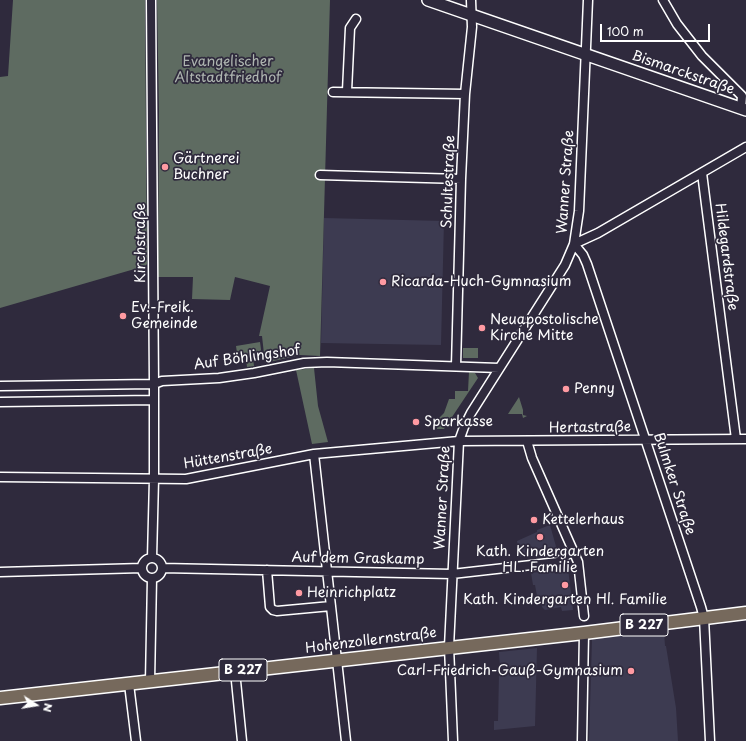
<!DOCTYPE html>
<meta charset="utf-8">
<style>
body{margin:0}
#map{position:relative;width:746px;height:741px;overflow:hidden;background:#2f2a3d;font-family:"Playpen Sans",sans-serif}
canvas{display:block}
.north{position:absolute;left:16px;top:685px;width:40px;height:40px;-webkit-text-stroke:3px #2f2a3d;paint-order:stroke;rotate:102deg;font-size:11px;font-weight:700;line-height:16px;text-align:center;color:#fff}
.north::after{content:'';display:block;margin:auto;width:14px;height:18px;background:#fff;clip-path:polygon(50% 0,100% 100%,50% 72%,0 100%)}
.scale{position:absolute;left:600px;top:24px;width:110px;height:18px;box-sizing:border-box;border:2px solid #fff;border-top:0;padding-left:5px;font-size:12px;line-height:14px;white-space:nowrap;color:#fff;-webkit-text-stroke:3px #2f2a3d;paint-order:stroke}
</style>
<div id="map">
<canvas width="746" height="741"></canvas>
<div class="north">N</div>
<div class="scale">100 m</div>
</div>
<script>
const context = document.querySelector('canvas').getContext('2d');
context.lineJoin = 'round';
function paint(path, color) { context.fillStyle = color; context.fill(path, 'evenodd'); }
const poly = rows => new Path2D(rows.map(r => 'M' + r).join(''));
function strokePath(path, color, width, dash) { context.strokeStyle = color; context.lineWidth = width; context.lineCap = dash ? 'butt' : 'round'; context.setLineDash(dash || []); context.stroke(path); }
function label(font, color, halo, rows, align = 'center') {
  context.font = font + ' "Playpen Sans",sans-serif'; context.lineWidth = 3.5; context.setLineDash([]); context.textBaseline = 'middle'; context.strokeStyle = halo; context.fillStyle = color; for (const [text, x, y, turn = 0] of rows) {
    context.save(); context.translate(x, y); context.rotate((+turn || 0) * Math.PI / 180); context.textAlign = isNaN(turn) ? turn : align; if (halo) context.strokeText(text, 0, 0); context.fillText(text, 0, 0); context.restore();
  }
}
paint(poly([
 [324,218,444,221,441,345,321,343],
 [550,525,557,550,555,553,519,557,517,541,537,532,537,530],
 [568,568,573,610,562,611,561,607,545,610,542,607,541,600,537,596,535,585,533,585,531,573],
 [664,631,665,646,666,646,676,708,678,741,589,741,592,639],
 [537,648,535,726,494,730,494,721,498,721,499,673,500,673,500,667,499,652]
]), '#3d3b51');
paint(poly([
 [13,0,145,0,147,264,145,266,0,308,0,77,8,76],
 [157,0,330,0,320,356,300,355,265,363,262,336,259,336,270,286,235,277,230,300,192,299,193,277,158,277,159,111],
 [260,342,262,357,253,359,254,366,247,367,246,359,238,360,236,346],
 [463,348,478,348,478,358,463,358],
 [314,368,318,406,328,442,312,444,296,370],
 [469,372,475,373,478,378,444,429,437,429,438,419,444,413,449,399,455,399,455,391,468,391],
 [519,397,523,410,523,415,527,416,523,418,522,414,508,414]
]), '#5e6b61');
const street = poly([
 [151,0,154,384,154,479,152,558],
 [663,0,677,24,702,56,742,96,741,109],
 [347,91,350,28,356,19],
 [333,92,465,94],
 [702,173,736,439],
 [320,175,461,179],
 [574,244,583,255,587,264,701,607,704,618,710,741],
 [574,244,598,233,746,147],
 [456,366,461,179,465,94,472,27,471,0],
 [0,386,154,384,162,381,219,378,254,373,304,363,327,362,499,368],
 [0,402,154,400],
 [527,441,532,458,578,562,584,616],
 [314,454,346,741],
 [0,477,186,479,314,454,459,441,746,439],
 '142 568a10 10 0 1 1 20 0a10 10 0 1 1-20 0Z',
 [162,568,452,574,558,562,572,551],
 [267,570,270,607,273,610,277,611,331,606],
 [0,572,142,568],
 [235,671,242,741],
 [150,682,152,578],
 [129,684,136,741],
 [453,741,449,647,459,441,464,427,471,413,565,265,574,244,579,211,588,0],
 [582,741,584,633]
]);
const secondary = poly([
 [428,0,746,110]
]);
const primary = poly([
 [0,698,584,633,746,613]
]);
strokePath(street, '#fff', 11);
strokePath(secondary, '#fff', 14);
strokePath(primary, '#fff', 15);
strokePath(street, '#2f2a3d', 8);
strokePath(secondary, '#2f2a3d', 11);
strokePath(primary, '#76695c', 12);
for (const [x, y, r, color] of [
 [165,167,4,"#ff9aa2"],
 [383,282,4,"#ff9aa2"],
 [123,316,4,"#ff9aa2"],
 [482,328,4,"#ff9aa2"],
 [566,389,4,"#ff9aa2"],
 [416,422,4,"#ff9aa2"],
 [534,520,4,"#ff9aa2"],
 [540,537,4,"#ff9aa2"],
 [565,585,4,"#ff9aa2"],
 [299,593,4,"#ff9aa2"],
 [631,671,4,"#ff9aa2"]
]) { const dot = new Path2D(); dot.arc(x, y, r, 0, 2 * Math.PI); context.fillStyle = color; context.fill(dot); strokePath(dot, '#2f2a3d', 1.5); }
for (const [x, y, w] of [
 [644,625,48],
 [243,670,48]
]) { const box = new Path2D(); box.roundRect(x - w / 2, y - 11, w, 22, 3); context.fillStyle = '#2f2a3d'; context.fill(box); strokePath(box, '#fff', 1); }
label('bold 13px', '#fff', null, [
 ["B 227",644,625],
 ["B 227",243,670]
]);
label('14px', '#aeb5b0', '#2f2a3d', [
 ["Evangelischer",228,62],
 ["Altstadtfriedhof",228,78]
]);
label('14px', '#fff', '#2f2a3d', [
 ["Bismarckstraße",683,73,19],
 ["Schultestraße",449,182,-88],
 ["Wanner Straße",566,182,-86],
 ["Kirchstraße",141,243,-90],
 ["Hildegardstraße",726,257,83],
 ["Auf Böhlingshof",247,358,-8],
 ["Hertastraße",590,428,-1],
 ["Hüttenstraße",228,457,-10],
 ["Bulmker Straße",674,484,72],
 ["Wanner Straße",443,498,-87],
 ["Auf dem Graskamp",358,559,1],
 ["Hohenzollernstraße",371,641,-7]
]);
label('14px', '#fff', '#2f2a3d', [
 ["Gärtnerei",173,159],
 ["Buchner",173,175],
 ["Ricarda-Huch-Gymnasium",391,282],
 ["Ev.-Freik.",131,308],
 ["Gemeinde",131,324],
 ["Neuapostolische",490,320],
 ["Kirche Mitte",490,336],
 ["Penny",574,389],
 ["Sparkasse",424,422],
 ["Kettelerhaus",542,520],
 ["Kath. Kindergarten",540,552,"center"],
 ["HL. Familie",540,568,"center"],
 ["Heinrichplatz",307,593],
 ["Kath. Kindergarten Hl. Familie",565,600,"center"],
 ["Carl-Friedrich-Gauß-Gymnasium",623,671,"right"]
], 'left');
</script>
